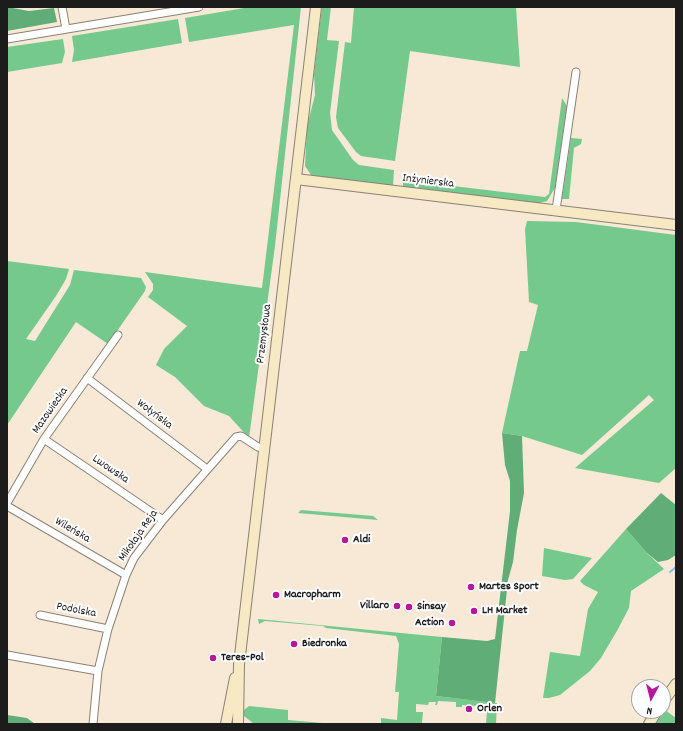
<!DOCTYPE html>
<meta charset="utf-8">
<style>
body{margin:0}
#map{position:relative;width:683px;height:731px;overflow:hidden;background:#f7e9d5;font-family:Dekko,sans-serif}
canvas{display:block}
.frame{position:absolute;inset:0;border:8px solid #1c1c1c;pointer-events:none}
.north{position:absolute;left:631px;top:679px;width:40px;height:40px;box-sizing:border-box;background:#fff;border:1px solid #a4a4a4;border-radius:50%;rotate:187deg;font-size:11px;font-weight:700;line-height:16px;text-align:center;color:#1c1c1c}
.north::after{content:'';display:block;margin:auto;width:14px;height:18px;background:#b5179e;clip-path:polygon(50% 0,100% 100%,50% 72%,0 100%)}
</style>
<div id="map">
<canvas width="683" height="731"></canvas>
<div class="frame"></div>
<div class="north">N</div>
</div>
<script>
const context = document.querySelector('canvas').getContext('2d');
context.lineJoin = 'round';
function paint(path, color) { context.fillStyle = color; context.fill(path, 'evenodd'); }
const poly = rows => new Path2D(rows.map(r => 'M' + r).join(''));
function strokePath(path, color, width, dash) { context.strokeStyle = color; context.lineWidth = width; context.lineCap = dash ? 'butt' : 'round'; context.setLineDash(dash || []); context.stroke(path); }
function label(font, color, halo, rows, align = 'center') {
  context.font = font + ' Dekko,sans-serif'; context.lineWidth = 4; context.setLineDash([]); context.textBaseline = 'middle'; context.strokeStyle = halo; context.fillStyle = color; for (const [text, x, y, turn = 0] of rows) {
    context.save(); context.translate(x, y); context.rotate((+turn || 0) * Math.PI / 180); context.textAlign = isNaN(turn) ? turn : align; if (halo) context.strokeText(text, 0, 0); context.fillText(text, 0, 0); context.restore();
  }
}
paint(poly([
 [250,7,301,7,275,246,249,438,229,416,204,406,175,377,156,365,164,349,187,326,148,297,153,290,153,284,145,272,262,288,294,25,189,42,185,18],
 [322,7,331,7,327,40,339,41,330,113,332,130,353,160,359,165,394,170,393,187,318,179,311,175,305,166,307,126,315,95,314,74],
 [354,7,516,7,520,67,410,51,395,161,361,156,356,152,338,128,336,117,345,42,351,43],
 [178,19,182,43,72,62,74,50,72,36],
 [63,39,65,52,62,63,7,72,7,47],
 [562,98,567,106,555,188,547,201,536,204,403,188,403,180,545,197,549,194],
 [571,138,582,139,581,144,574,148,569,199,562,199],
 [527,221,576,222,676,235,676,468,659,483,575,468,654,400,649,395,582,455,522,436,502,433,520,351,527,351,538,305,529,302,525,229],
 [7,261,69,269,66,279,56,296,26,339,35,341,70,285,74,270,141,278,146,287,145,291,108,344,76,322,7,425],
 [301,510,373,516,378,520,298,513],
 [626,529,646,552,664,569,631,591,629,608,618,629,601,658,590,671,560,695,549,698,543,698,550,652,580,656,588,609,598,592,584,585,580,581],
 [544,548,592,558,573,579,565,580,542,576],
 [258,619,442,637,436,696,497,703,496,724,498,724,486,724,487,711,476,708,476,706,462,705,462,707,456,707,456,702,438,701,437,705,435,705,436,702,429,702,428,705,416,704,416,712,423,712,422,723,381,724,381,718,397,720,399,692,395,692,399,644,396,636,326,628,323,626,265,621,259,624],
 [249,706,288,710,288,720,334,724,254,724,244,716,244,710],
 [665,710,676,718,676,724,656,724]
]), '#76c98c');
paint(poly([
 [7,7,29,11,54,8,57,22,7,31],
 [502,433,522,436,524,493,517,530,513,562,508,580,495,703,436,696,442,637,487,641,495,639,510,511,510,481,505,465],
 [661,493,676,505,676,555,668,560,658,562,646,552,626,529],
 [7,715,27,718,35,724,7,724]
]), '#60ad78');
strokePath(poly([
 [670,572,676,567]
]), '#87b9f4', 2);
const street = poly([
 [62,7,66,29],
 [7,39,199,7],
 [556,210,576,72],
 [87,378,207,469],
 [44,439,163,520],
 [7,503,44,439,118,335],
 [7,506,126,575],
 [40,615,108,629],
 [7,655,98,671],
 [93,724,98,671,108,629,126,575,134,558,163,520,236,437,241,436,258,447,265,448]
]);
const secondary = poly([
 [296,179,676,225],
 [663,702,676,684],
 [226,724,235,678],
 [238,724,239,664,316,7],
 [649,724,657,711]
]);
strokePath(street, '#8a8278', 9);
strokePath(secondary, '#8a8278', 12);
strokePath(street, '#fff', 7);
strokePath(secondary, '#f6e9c3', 10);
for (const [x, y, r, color] of [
 [345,540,4,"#b5179e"],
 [471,587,4,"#b5179e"],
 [276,595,4,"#b5179e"],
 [397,606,4,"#b5179e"],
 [409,607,4,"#b5179e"],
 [474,611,4,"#b5179e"],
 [452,623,4,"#b5179e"],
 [294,644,4,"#b5179e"],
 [213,658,4,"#b5179e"],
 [469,709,4,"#b5179e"]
]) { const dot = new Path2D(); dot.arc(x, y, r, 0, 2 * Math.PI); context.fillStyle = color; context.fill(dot); strokePath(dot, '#fff', 1.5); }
label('12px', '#1c1c1c', '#fff', [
 ["Inżynierska",428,182,7],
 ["Przemysłowa",265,334,-83],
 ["Mazowiecka",51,411,-55],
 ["Wołyńska",154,415,37],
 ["Lwowska",110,470,34],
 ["Wileńska",72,531,30],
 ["Mikołaja Reja",139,536,-55],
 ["Podolska",76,611,11]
]);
label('bold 12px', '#1c1c1c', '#fff', [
 ["Aldi",353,540],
 ["Martes Sport",479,587],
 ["Macropharm",284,595],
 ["Villaro",389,606,"right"],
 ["Sinsay",417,607],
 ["LH Market",482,611],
 ["Action",444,623,"right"],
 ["Biedronka",302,644],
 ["Teres-Pol",221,658],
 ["Orlen",477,709]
], 'left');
</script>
